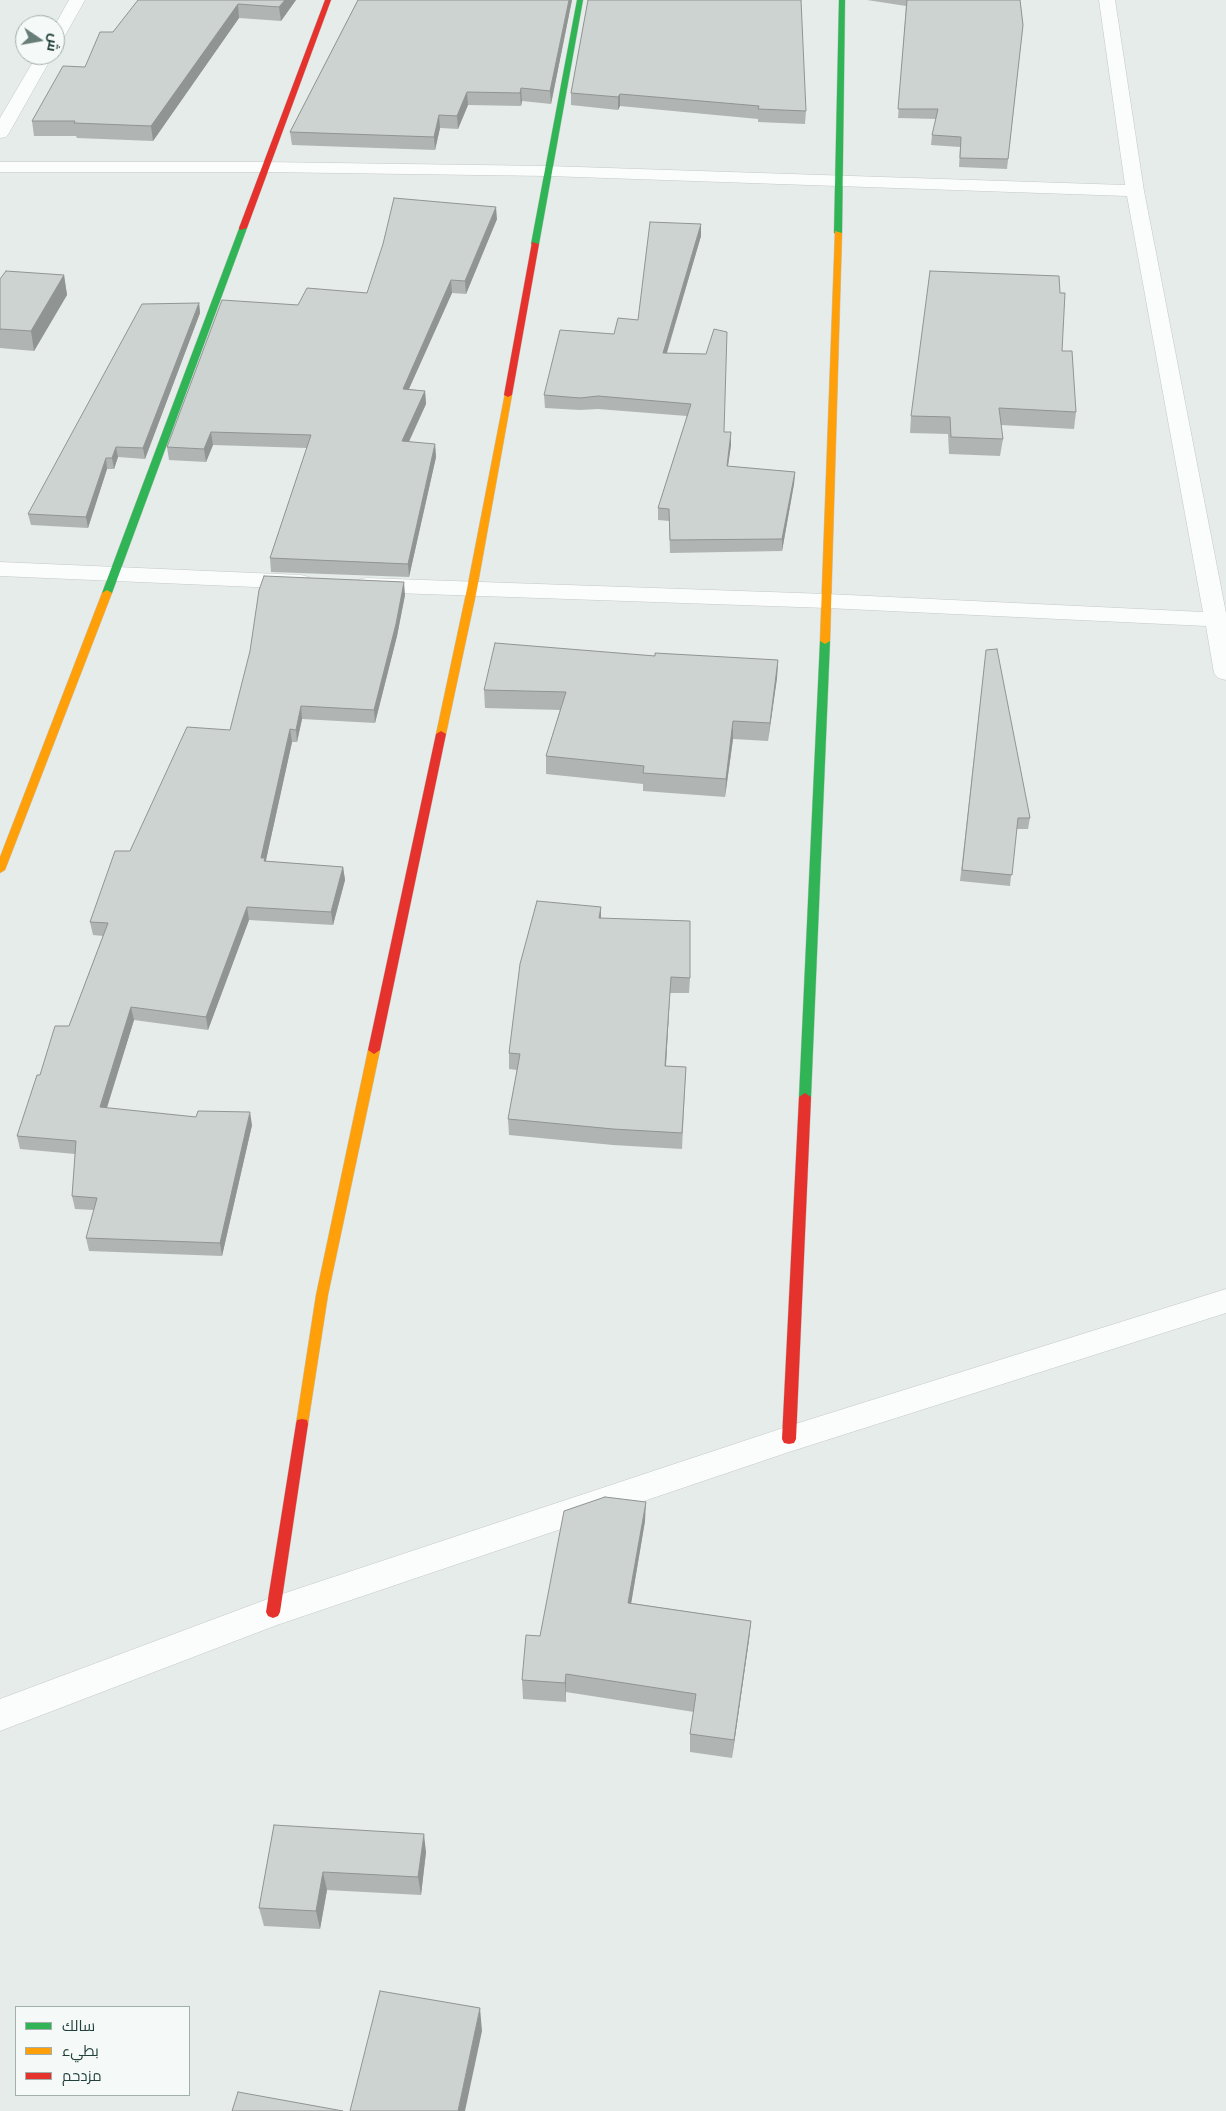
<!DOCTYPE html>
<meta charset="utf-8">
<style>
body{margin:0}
#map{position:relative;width:1226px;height:2111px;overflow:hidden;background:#e6ecea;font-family:Jost,Cairo,sans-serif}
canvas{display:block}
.legend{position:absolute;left:15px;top:2006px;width:175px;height:90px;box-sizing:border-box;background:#f5faf8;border:1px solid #a1b0ac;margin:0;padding:6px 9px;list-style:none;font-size:15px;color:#22413b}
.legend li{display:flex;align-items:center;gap:10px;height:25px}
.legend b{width:25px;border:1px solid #a1b0ac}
.north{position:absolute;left:15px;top:15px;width:50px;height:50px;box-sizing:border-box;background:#f5faf8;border:1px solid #a1b0ac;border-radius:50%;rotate:102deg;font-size:14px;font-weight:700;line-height:20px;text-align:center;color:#22413b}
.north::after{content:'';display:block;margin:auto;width:18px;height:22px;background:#677d78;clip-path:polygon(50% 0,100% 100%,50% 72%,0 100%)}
</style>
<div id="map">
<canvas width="1226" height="2111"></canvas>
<ul class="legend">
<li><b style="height:6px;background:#30b455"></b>سالك</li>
<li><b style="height:6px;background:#ff9f0a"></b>بطيء</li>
<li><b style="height:6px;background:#e5322d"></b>مزدحم</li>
</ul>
<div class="north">ش</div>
</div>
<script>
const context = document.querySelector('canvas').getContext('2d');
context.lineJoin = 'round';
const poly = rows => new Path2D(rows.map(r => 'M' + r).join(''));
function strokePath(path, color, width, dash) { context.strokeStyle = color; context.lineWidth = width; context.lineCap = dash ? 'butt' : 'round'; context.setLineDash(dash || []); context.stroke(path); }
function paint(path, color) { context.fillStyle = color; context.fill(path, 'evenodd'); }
const street = poly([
 [69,0,85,0,63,39,61,42,55,44,55,25,69,0],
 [1099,0,1115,0,1144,191,1226,613,1226,680,1218,678,1214,673,1206,626,827,608,366,592,358,590,355,585,358,580,366,578,827,594,1203,612,1127,196,548,176,264,172,0,172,0,162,264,162,548,166,1125,185,1099,0],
 [37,55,53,55,9,133,6,137,0,138,0,118,37,55],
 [0,562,301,575,309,577,312,582,309,587,301,589,0,576,0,562],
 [1226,1289,1226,1313,789,1452,277,1625,0,1731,0,1699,273,1597,789,1426,1226,1289]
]);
const fast = poly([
 [577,0,583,0,539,244,535,246,531,244,577,0],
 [839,0,845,0,842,233,838,235,834,233,839,0],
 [240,226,247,228,112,593,107,596,104,595,102,593,240,226],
 [825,638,830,641,811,1097,805,1101,799,1097,820,641,825,638]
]);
const slow = poly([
 [835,231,842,233,830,641,825,644,820,641,835,231],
 [505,393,512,395,477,589,446,734,441,737,436,734,467,589,505,393],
 [107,590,112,593,5,870,0,873,0,857,102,593,107,590],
 [374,1046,380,1050,328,1295,308,1424,307,1428,302,1429,297,1428,296,1424,316,1295,368,1050,374,1046]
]);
const jam = poly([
 [325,0,331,0,247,228,240,230,239,228,325,0],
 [532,242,539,244,512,395,508,397,504,395,532,242],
 [441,731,446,734,380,1050,374,1054,368,1050,436,734,441,731],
 [805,1093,811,1097,796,1439,794,1443,789,1444,784,1443,782,1439,799,1097,805,1093],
 [302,1419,307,1420,308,1424,280,1612,278,1616,273,1618,268,1616,266,1612,296,1424,297,1420,302,1419]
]);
strokePath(street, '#c3c9c7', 1);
strokePath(fast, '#c2cac7', 1);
strokePath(slow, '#c2cac7', 1);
strokePath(jam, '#c2cac7', 1);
paint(street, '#fbfcfc');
paint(fast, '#30b455');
paint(slow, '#ff9f0a');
paint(jam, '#e5322d');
paint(poly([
 [296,0,281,21,239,18,153,141,77,138,76,136,34,136,32,121,85,67,134,6],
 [358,0,572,0,551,104,522,101,521,106,468,105,458,129,440,128,435,150,292,145,290,132],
 [588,0,806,111,805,124,758,122,758,119,620,106,618,110,571,105,571,93],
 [867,0,1020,0,1023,25,1007,169,959,167,960,147,931,145,932,135,936,119,898,118,906,6],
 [497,219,466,294,452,293,409,389,425,391,426,404,409,442,435,444,436,457,409,577,271,572,270,558,307,448,213,445,206,462,169,460,167,447,298,305,367,293],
 [701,224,701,236,667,353,706,354,724,432,731,445,728,466,795,472,794,484,782,551,670,553,669,521,658,520,658,508,687,416,598,409,580,410,545,408,544,395,614,334,638,320],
 [64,275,67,295,34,351,0,348,0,279],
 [199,303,200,313,145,459,118,457,114,469,107,469,88,528,31,525,28,514],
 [1062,351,1076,412,1074,429,1001,425,1003,439,1000,456,949,454,948,434,910,433,911,416],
 [405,595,397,636,375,723,302,719,297,742,292,742,266,860,266,861,343,867,345,880,333,925,249,920,208,1030,134,1020,107,1108,252,1125,222,1256,89,1251,86,1238,94,1210,75,1209,72,1196,75,1154,20,1149,17,1136,40,1075,69,1026,103,936,93,935,90,922,130,851,230,730],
 [655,656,778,660,777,678,768,741,733,739,725,797,643,791,643,784,546,774,546,756,560,710,485,708,484,690],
 [985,660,1030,818,1028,829,1016,829,1010,886,960,881],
 [601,907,601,918,690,978,689,993,670,993,666,1066,686,1067,682,1149,613,1145,509,1135,508,1119,517,1070,509,1069,509,1053],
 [645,1521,631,1603,751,1621,749,1640,732,1758,690,1752,690,1734,694,1712,566,1692,566,1702,523,1699,522,1680,540,1636],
 [274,1825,426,1852,421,1895,327,1890,320,1929,264,1926,259,1908]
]), '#b0b5b4');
paint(poly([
 [285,0,296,0,281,21,279,7],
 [569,0,572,0,551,104,550,91],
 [238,4,239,18,153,141,151,126],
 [521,88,522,101,521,106,520,93],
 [467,92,468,105,458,129,457,116],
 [620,94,620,106,618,110,618,97],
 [439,115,440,128,435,150,434,137],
 [496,207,497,219,466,294,465,281],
 [701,224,701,236,663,365,663,353],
 [64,275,67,295,34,351,31,331],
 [451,280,452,293,403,402,403,389],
 [199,303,200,313,145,459,143,448],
 [425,391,426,404,403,454,402,441],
 [211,432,213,445,206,462,204,449],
 [731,432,731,445,726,479,727,466],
 [435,444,436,457,409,577,408,564],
 [116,447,118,457,114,469,112,458],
 [106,458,107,469,88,528,86,517],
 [795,472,794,484,782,551,782,539],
 [404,582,405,595,397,636,375,723,374,710],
 [778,660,777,678,768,741,770,723],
 [301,706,302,719,297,742,296,730],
 [733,721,733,739,725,797,726,779],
 [290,729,292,742,266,860,267,871,261,858],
 [343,867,345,880,333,925,331,912],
 [247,907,249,920,208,1030,206,1017],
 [601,907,601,923,599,918],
 [671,977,670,993,665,1082,665,1066],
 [131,1007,134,1020,103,1120,100,1107],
 [250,1112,252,1125,222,1256,220,1243],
 [646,1502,645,1521,628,1622,628,1603],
 [751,1621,749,1640,732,1758,734,1740],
 [566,1674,566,1702,565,1683],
 [424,1834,426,1852,421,1895,418,1877],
 [323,1872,327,1890,320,1929,316,1911],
 [480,2008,482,2031,465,2111,458,2111]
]), '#909492');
const building = poly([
 [138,0,285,0,279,7,238,4,151,126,74,123,75,121,32,121,63,66,85,67,100,32,113,32,138,0],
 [358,0,569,0,550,91,521,88,520,93,467,92,457,116,439,115,434,137,290,132,358,0],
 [588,0,801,0,806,111,758,109,759,106,620,94,618,97,571,93,588,0],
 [907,0,1020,0,1023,25,1008,159,960,158,961,137,932,135,938,109,898,109,907,0],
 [394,198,496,207,465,281,451,280,403,389,425,391,402,441,435,444,408,564,270,558,311,435,211,432,204,449,167,447,222,300,298,305,307,288,367,293,383,244,394,198],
 [650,222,701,224,663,353,706,354,714,329,727,332,724,432,731,432,727,466,795,472,782,539,670,540,669,509,658,508,691,404,598,396,580,398,544,395,560,330,614,334,618,318,638,320,650,222],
 [6,271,64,275,31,331,0,329,0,279,6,271],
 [930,271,1059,276,1060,293,1065,293,1062,351,1072,351,1076,412,999,408,1003,439,951,437,950,417,911,416,930,271],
 [199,303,143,448,116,447,112,458,106,458,86,517,28,514,142,304,199,303],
 [264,576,404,582,396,624,374,710,301,706,296,730,290,729,261,858,265,858,264,861,343,867,331,912,247,907,206,1017,131,1007,100,1107,196,1117,198,1111,250,1112,220,1243,86,1238,97,1198,72,1196,76,1141,17,1136,37,1075,40,1075,55,1026,69,1026,108,923,90,922,115,851,130,851,187,727,230,730,250,651,259,590,264,576],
 [495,643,655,656,655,653,778,660,770,723,733,721,726,779,643,773,644,766,546,756,566,692,484,690,495,643],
 [997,649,1030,818,1018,818,1012,875,962,870,986,650,997,649],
 [537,901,601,907,599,918,690,921,690,978,671,977,665,1066,686,1067,682,1133,613,1129,508,1119,520,1054,509,1053,520,964,537,901],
 [605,1497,646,1502,628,1603,751,1621,734,1740,690,1734,696,1694,566,1674,565,1683,522,1680,526,1635,540,1636,564,1511,605,1497],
 [274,1825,424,1834,418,1877,323,1872,316,1911,259,1908,274,1825],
 [380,1991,480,2008,458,2111,350,2111,380,1991],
 [238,2092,343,2111,232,2111,238,2092]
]);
paint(building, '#cdd3d1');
strokePath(building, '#909492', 1);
</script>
